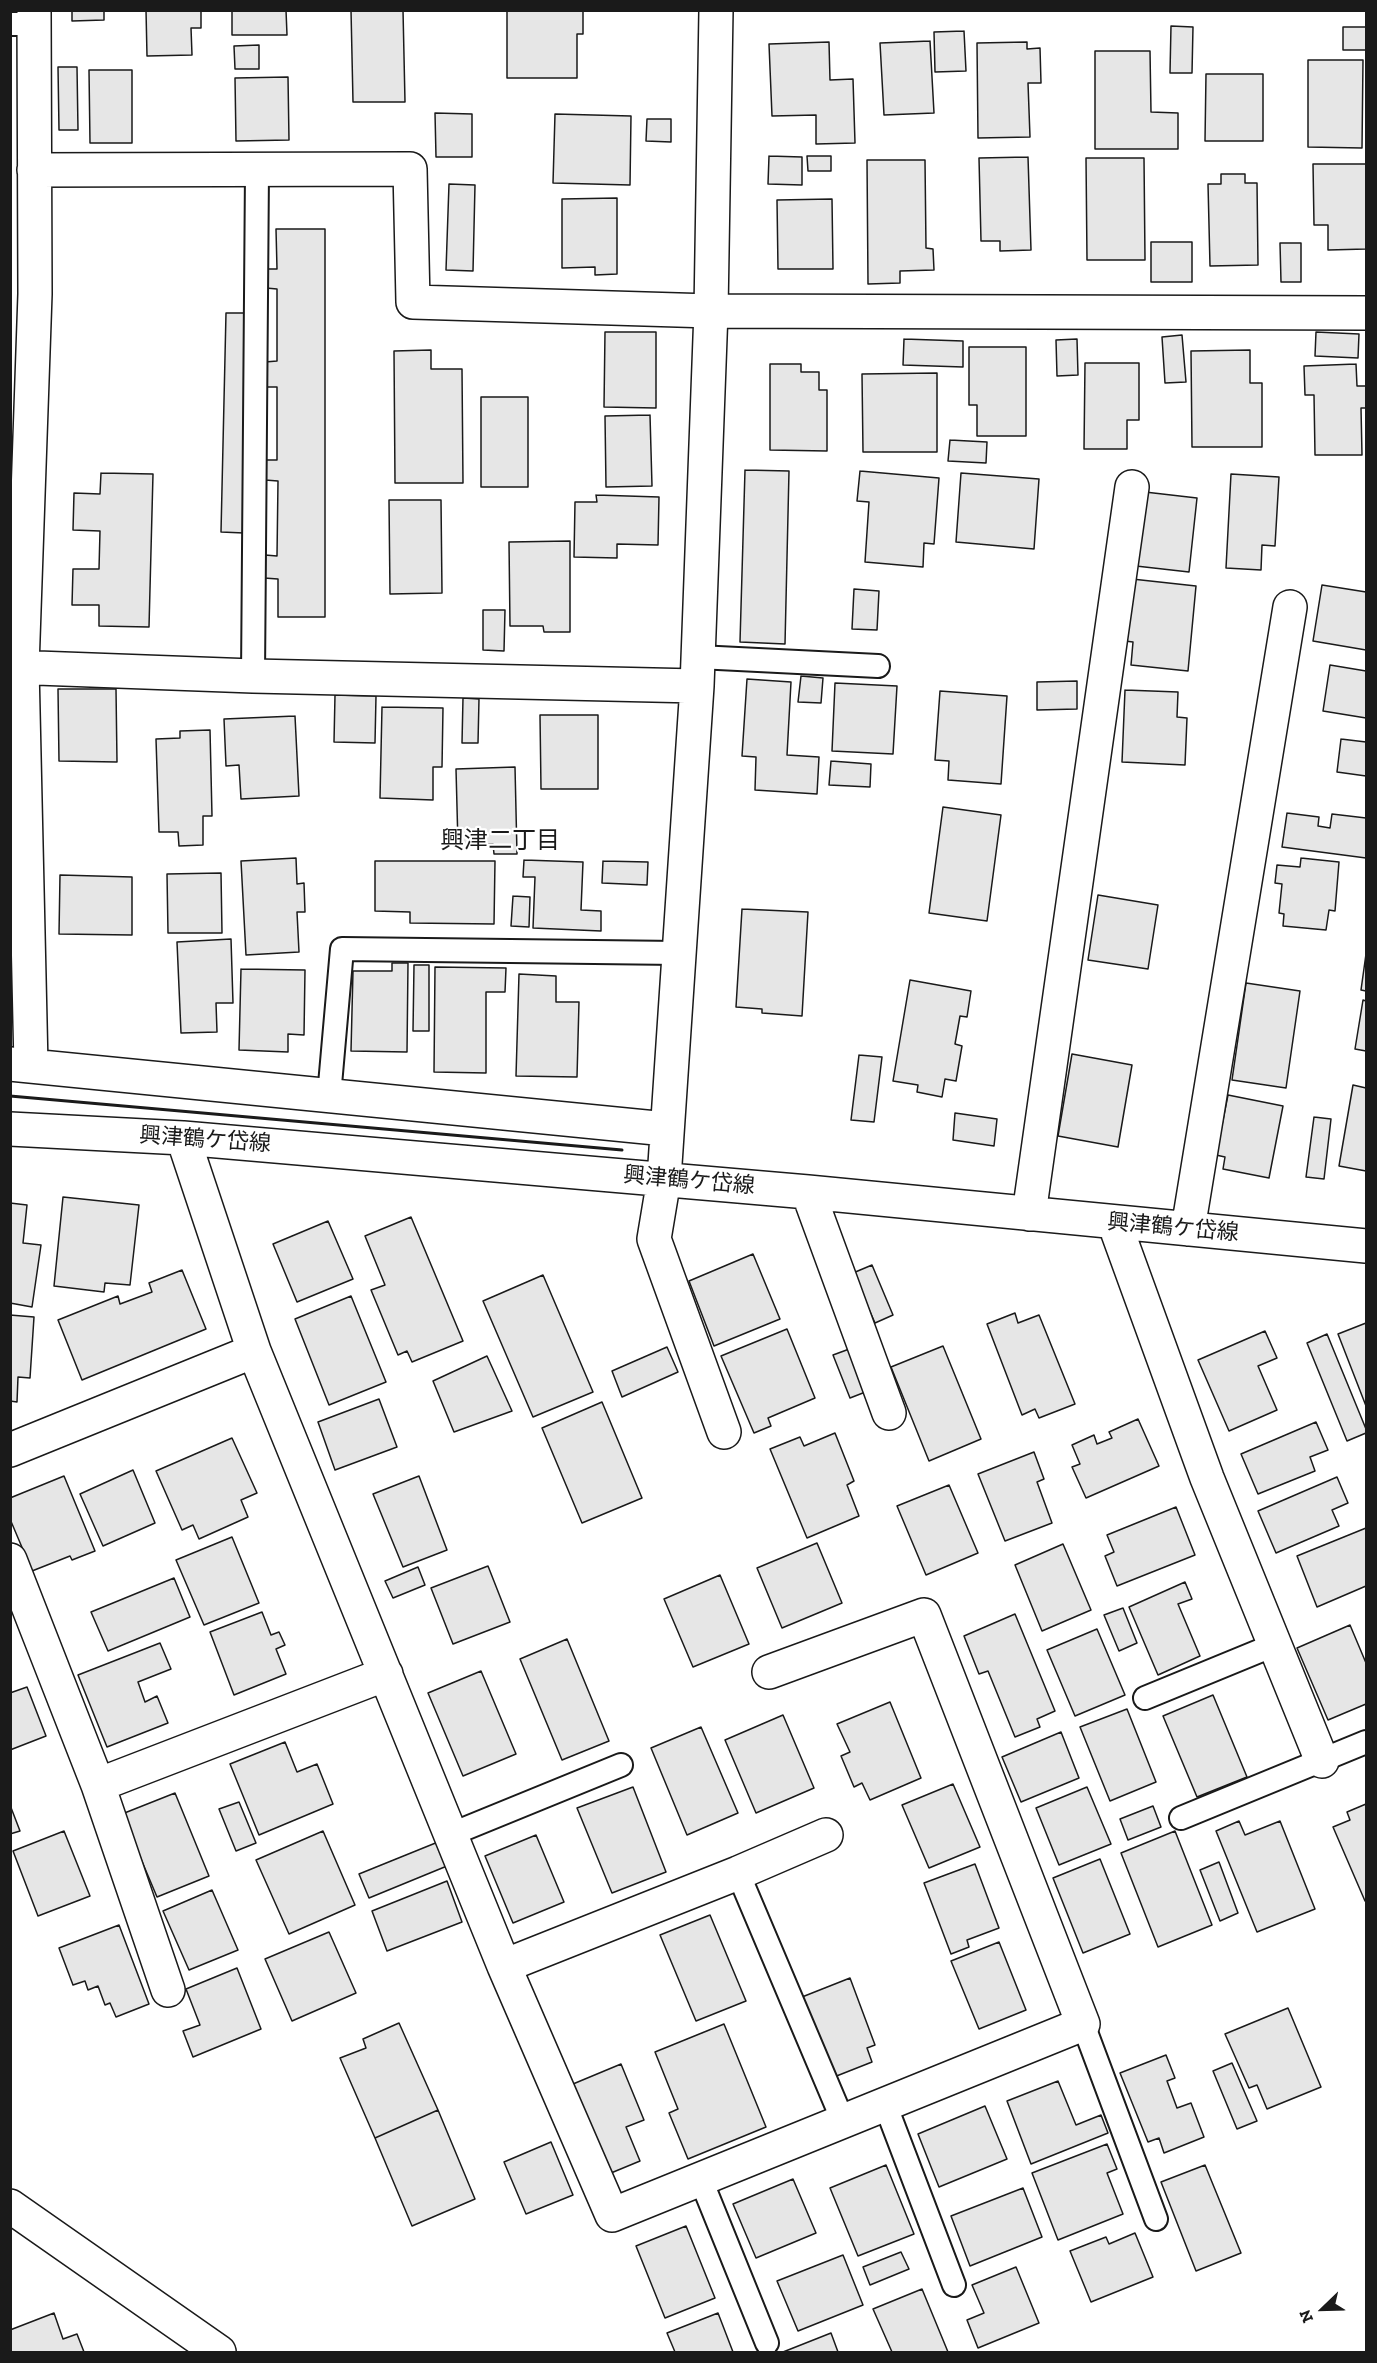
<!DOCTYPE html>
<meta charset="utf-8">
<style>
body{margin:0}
#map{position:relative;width:1377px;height:2363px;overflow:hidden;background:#fff;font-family:"Zilla Slab",serif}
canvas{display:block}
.frame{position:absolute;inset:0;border:12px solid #1a1a1a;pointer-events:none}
.north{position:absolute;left:1293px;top:2279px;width:60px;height:60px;-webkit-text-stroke:4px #fff;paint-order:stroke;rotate:247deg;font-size:16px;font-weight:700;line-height:24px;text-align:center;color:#1a1a1a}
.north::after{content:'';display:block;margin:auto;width:21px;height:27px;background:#1a1a1a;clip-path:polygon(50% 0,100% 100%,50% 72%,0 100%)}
</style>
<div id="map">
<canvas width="1377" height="2363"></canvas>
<div class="frame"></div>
<div class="north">N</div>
</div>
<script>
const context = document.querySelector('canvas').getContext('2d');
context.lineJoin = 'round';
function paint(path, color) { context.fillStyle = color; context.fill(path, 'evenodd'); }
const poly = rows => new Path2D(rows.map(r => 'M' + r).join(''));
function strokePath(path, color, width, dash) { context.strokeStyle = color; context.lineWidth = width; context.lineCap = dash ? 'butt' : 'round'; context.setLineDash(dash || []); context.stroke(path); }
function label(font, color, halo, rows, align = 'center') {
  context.font = font + ' "Zilla Slab","Noto Sans JP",serif'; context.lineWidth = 4.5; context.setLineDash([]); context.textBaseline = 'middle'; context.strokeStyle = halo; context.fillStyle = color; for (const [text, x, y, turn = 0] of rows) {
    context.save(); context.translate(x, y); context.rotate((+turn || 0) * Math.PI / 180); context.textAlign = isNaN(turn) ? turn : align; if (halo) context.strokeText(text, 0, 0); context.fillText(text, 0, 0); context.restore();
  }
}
const building = poly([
 [72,10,104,10,104,20,72,21,72,10],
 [146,10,201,10,201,28,191,28,192,55,147,56,146,10],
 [232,10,286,10,287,35,232,35,232,10],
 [351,10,403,10,405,102,353,102,351,10],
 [507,10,583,10,583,34,577,34,577,78,507,78,507,10],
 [1171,26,1193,27,1192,73,1170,73,1171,26],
 [1343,27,1366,27,1366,50,1343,50,1343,27],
 [964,31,966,71,935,72,934,32,964,31],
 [930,41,934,113,884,115,880,43,930,41],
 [829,42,830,80,853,79,855,143,816,144,816,115,772,116,769,44,829,42],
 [1027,42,1027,49,1040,48,1041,83,1028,83,1030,137,978,138,977,43,1027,42],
 [259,45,259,69,235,69,234,46,259,45],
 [1095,51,1150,51,1151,112,1178,113,1178,149,1095,149,1095,51],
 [1308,60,1363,60,1362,148,1308,147,1308,60],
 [58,67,77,67,78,130,59,130,58,67],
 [89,70,132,70,132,143,90,143,89,70],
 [1206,74,1263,74,1263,141,1205,141,1206,74],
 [288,77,289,140,236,141,235,78,288,77],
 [435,113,472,114,472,157,436,157,435,113],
 [555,114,631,116,630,185,553,183,555,114],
 [647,119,671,119,671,142,646,141,647,119],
 [769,156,802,157,802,185,768,184,769,156],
 [807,156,831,156,831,171,808,171,807,156],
 [1028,157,1031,250,1000,251,1000,241,981,241,979,158,1028,157],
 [1086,158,1144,158,1145,260,1087,260,1086,158],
 [867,160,925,160,926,248,933,249,934,270,900,271,900,283,868,284,867,160],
 [1313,164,1366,164,1366,249,1328,250,1328,225,1314,225,1313,164],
 [1221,174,1245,174,1245,183,1257,183,1258,265,1210,266,1208,184,1221,184,1221,174],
 [449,184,475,185,473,271,446,270,449,184],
 [617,198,617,274,595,275,595,267,562,268,562,199,617,198],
 [832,199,833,269,778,269,777,200,832,199],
 [276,229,325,229,325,617,278,617,278,579,264,578,265,555,277,556,278,481,265,480,265,460,277,460,277,387,264,387,265,362,277,361,277,289,266,288,265,269,277,269,276,229],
 [1151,242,1192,242,1192,282,1151,282,1151,242],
 [1280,243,1301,243,1301,282,1281,282,1280,243],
 [226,313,249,313,244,533,221,532,226,313],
 [605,332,656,332,656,408,604,407,605,332],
 [1316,332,1359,334,1358,358,1315,356,1316,332],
 [1182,335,1186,382,1165,383,1162,337,1182,335],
 [904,339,963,341,963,367,903,365,904,339],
 [1077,339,1078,375,1057,376,1056,340,1077,339],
 [969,347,1026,347,1026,436,977,436,977,405,969,405,969,347],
 [431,350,431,369,462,369,463,483,395,483,394,351,431,350],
 [1250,350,1250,383,1262,383,1262,447,1192,447,1191,351,1250,350],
 [1085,363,1139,363,1139,420,1127,420,1127,449,1084,449,1085,363],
 [770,364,801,364,801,372,819,372,819,390,827,390,827,451,770,450,770,364],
 [1356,364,1357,386,1366,386,1366,408,1361,408,1362,455,1315,455,1314,395,1305,395,1304,366,1356,364],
 [937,373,937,452,863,452,862,374,937,373],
 [481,397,528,397,528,487,481,487,481,397],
 [650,415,652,486,606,487,605,416,650,415],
 [950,440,987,442,986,463,948,461,950,440],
 [745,470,789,471,785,644,740,642,745,470],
 [860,471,939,478,934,544,924,543,923,567,865,562,869,502,857,501,860,471],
 [101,473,153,474,149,627,99,626,99,605,72,605,73,569,99,569,100,531,73,530,74,493,100,494,101,473],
 [961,473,1039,479,1034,549,956,542,961,473],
 [1231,474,1279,477,1275,546,1262,545,1261,570,1226,568,1231,474],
 [1145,492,1197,498,1189,572,1136,566,1145,492],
 [596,495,659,497,658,545,617,544,617,558,574,557,575,502,597,502,596,495],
 [389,500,441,500,442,593,390,594,389,500],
 [570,541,570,632,544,632,543,626,510,626,509,542,570,541],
 [1132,579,1196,586,1188,671,1131,665,1133,642,1125,641,1132,579],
 [1322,585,1366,592,1366,650,1313,641,1322,585],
 [854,589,879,591,877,630,852,629,854,589],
 [483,610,505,610,504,651,483,650,483,610],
 [1330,665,1366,671,1366,718,1323,711,1330,665],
 [801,676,823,678,821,703,798,702,801,676],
 [747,679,791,682,787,755,819,757,817,794,755,790,756,757,742,756,747,679],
 [1077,681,1077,709,1037,710,1037,682,1077,681],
 [835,683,897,686,893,754,832,751,835,683],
 [58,689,116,689,117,762,59,761,58,689],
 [1125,690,1178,692,1177,717,1187,718,1185,765,1122,762,1125,690],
 [940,691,1007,696,1001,784,948,780,949,761,935,760,940,691],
 [335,695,376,696,375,743,334,742,335,695],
 [463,698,479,699,478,743,462,743,463,698],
 [382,707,443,708,442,767,433,767,433,800,380,798,382,707],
 [540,715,598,715,598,789,541,789,540,715],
 [295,716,299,796,241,799,239,765,226,766,224,719,295,716],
 [210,730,212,816,203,816,203,845,179,846,178,832,159,832,156,739,180,738,180,731,210,730],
 [1341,739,1366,742,1366,776,1337,772,1341,739],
 [831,761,871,764,870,787,829,785,831,761],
 [515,767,517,854,494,854,493,844,458,845,456,769,515,767],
 [943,807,1001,815,987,921,929,913,943,807],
 [1287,813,1319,817,1318,826,1330,828,1332,814,1366,818,1366,858,1282,847,1287,813],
 [296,858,297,884,304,883,305,912,297,912,299,952,246,955,241,861,296,858],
 [1301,858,1339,862,1335,911,1329,910,1326,930,1283,926,1284,914,1279,913,1282,884,1275,883,1277,865,1300,867,1301,858],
 [524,860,583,862,581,910,601,911,601,931,533,928,535,877,523,877,524,860],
 [375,861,495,861,494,924,410,923,410,912,375,911,375,861],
 [603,861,648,862,647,885,602,883,603,861],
 [221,873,222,933,168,933,167,874,221,873],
 [60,875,132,877,132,935,59,934,60,875],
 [1098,895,1158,905,1148,969,1088,960,1098,895],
 [513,896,530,897,529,927,511,926,513,896],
 [742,909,808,912,802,1016,762,1013,762,1009,736,1007,742,909],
 [231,939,233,1003,216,1003,217,1032,181,1033,177,942,231,939],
 [1366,954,1366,991,1361,990,1366,954],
 [392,963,408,963,407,1052,351,1051,353,971,392,971,392,963],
 [414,965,429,965,429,1031,413,1031,414,965],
 [435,967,506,968,505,992,486,992,486,1073,434,1072,435,967],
 [241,969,305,970,304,1035,288,1034,288,1052,239,1050,241,969],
 [519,974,556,976,556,1002,579,1002,577,1077,516,1076,519,974],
 [910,980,971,991,967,1017,960,1016,955,1044,962,1046,956,1081,945,1079,942,1097,917,1092,918,1085,893,1081,910,980],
 [1246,983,1300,991,1286,1088,1232,1080,1246,983],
 [1363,1000,1366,1001,1366,1051,1355,1049,1363,1000],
 [1072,1054,1132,1065,1118,1147,1058,1136,1072,1054],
 [859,1055,882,1057,874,1122,851,1120,859,1055],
 [1353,1085,1366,1088,1366,1171,1339,1166,1353,1085],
 [1228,1095,1283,1106,1269,1178,1223,1169,1225,1157,1216,1155,1228,1095],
 [955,1113,997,1119,994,1146,953,1140,955,1113],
 [1314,1117,1331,1119,1324,1179,1306,1177,1314,1117],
 [63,1197,139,1205,130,1285,105,1283,104,1292,54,1286,63,1197],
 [10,1203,27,1205,23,1243,41,1245,32,1307,10,1303,10,1203],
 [411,1217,463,1341,412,1362,407,1351,398,1355,371,1290,385,1285,365,1236,411,1217],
 [328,1221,353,1279,297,1302,273,1244,328,1221],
 [753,1254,780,1319,714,1346,689,1281,753,1254],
 [872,1265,893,1315,875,1323,853,1273,872,1265],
 [182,1270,206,1329,82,1380,58,1320,118,1296,120,1304,152,1292,149,1283,182,1270],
 [543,1275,593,1392,533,1417,483,1301,543,1275],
 [351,1296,386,1382,329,1405,295,1319,351,1296],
 [1015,1313,1018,1323,1039,1315,1075,1404,1039,1418,1035,1409,1022,1415,987,1324,1015,1313],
 [10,1315,34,1317,30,1378,18,1377,17,1402,10,1401,10,1315],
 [1366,1323,1366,1406,1338,1334,1366,1323],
 [787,1329,815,1398,768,1418,771,1426,754,1433,721,1356,787,1329],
 [1265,1331,1277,1358,1258,1366,1277,1410,1229,1431,1198,1360,1265,1331],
 [1327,1334,1366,1429,1366,1433,1347,1441,1307,1343,1327,1334],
 [943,1346,981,1439,929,1461,891,1367,943,1346],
 [667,1347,678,1372,622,1397,612,1371,667,1347],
 [852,1348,868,1391,850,1398,833,1355,852,1348],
 [487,1356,512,1411,454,1432,433,1381,487,1356],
 [379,1399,397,1447,335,1470,318,1422,379,1399],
 [602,1402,642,1498,582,1523,542,1428,602,1402],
 [1138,1419,1159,1466,1086,1498,1072,1467,1080,1464,1072,1445,1094,1435,1097,1444,1112,1438,1109,1432,1138,1419],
 [1316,1422,1328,1450,1310,1457,1315,1471,1258,1494,1241,1454,1316,1422],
 [835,1433,854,1481,847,1485,859,1516,807,1538,770,1449,800,1437,804,1446,835,1433],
 [232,1438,257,1493,241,1500,248,1517,199,1539,193,1525,182,1530,156,1471,232,1438],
 [1034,1452,1044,1479,1037,1482,1052,1523,1005,1541,978,1474,1034,1452],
 [133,1470,155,1523,103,1546,80,1494,133,1470],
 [64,1476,95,1551,72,1560,70,1556,32,1571,10,1519,10,1498,64,1476],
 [419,1476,447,1550,403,1567,373,1494,419,1476],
 [1337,1477,1348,1503,1332,1510,1339,1526,1276,1553,1258,1511,1337,1477],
 [949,1485,978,1553,926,1575,897,1506,949,1485],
 [1176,1507,1195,1555,1117,1586,1105,1556,1114,1552,1107,1535,1176,1507],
 [1366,1528,1366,1586,1317,1607,1297,1556,1366,1528],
 [232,1537,259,1603,204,1625,176,1560,232,1537],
 [817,1543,842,1603,782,1628,757,1568,817,1543],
 [1063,1544,1091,1610,1042,1631,1015,1565,1063,1544],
 [488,1566,510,1622,453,1644,431,1588,488,1566],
 [418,1567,425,1585,393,1598,385,1581,418,1567],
 [720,1575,749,1644,693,1667,664,1599,720,1575],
 [174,1578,190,1617,108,1651,91,1612,174,1578],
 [1185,1582,1192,1599,1178,1604,1200,1656,1158,1675,1129,1607,1185,1582],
 [1123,1608,1137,1643,1119,1651,1104,1615,1123,1608],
 [262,1612,271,1635,279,1632,285,1645,276,1649,286,1674,234,1695,210,1632,262,1612],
 [1015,1614,1055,1711,1037,1719,1040,1727,1015,1737,988,1671,979,1674,964,1636,1015,1614],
 [1350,1625,1366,1663,1366,1704,1328,1720,1297,1648,1350,1625],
 [1097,1629,1125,1695,1075,1716,1047,1650,1097,1629],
 [567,1639,609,1741,562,1760,520,1659,567,1639],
 [160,1643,171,1669,138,1682,145,1702,157,1696,168,1723,107,1747,78,1675,160,1643],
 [481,1671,516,1754,463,1776,428,1693,481,1671],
 [27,1687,46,1736,10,1750,10,1693,27,1687],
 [1213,1695,1247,1777,1197,1797,1163,1716,1213,1695],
 [890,1702,921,1778,870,1800,862,1783,854,1787,841,1756,850,1752,837,1724,890,1702],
 [1127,1709,1156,1782,1110,1801,1080,1727,1127,1709],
 [783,1715,814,1788,756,1813,725,1740,783,1715],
 [701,1727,738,1813,687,1835,651,1748,701,1727],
 [1061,1732,1079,1778,1021,1802,1002,1757,1061,1732],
 [285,1742,297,1772,317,1764,333,1804,259,1835,230,1764,285,1742],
 [953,1784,980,1847,929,1868,902,1805,953,1784],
 [633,1787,666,1872,612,1893,577,1808,633,1787],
 [1087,1787,1111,1844,1059,1865,1036,1808,1087,1787],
 [175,1793,209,1876,157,1897,122,1814,175,1793],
 [239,1802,256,1843,236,1851,219,1809,239,1802],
 [1366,1804,1366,1900,1365,1901,1333,1827,1350,1820,1347,1812,1366,1804],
 [10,1805,20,1831,10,1834,10,1805],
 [1153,1806,1161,1827,1128,1840,1120,1819,1153,1806],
 [1239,1821,1245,1835,1280,1821,1315,1909,1257,1932,1216,1831,1239,1821],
 [64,1831,90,1896,38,1916,13,1851,64,1831],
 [323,1831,355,1905,289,1934,256,1860,323,1831],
 [1175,1831,1212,1925,1158,1947,1121,1853,1175,1831],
 [536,1835,564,1902,513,1923,485,1856,536,1835],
 [438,1842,447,1866,369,1898,359,1874,438,1842],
 [1100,1859,1130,1934,1083,1953,1053,1878,1100,1859],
 [1219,1862,1238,1913,1220,1921,1200,1870,1219,1862],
 [975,1864,999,1928,967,1940,969,1947,951,1954,924,1883,975,1864],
 [447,1881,462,1922,387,1951,372,1911,447,1881],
 [212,1890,238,1950,189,1970,163,1911,212,1890],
 [710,1915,746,2001,696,2021,660,1935,710,1915],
 [119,1925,149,2004,116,2017,110,2003,105,2005,98,1986,88,1990,85,1981,73,1985,59,1948,119,1925],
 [329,1932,356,1993,292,2021,265,1959,329,1932],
 [999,1942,1026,2010,979,2029,951,1961,999,1942],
 [237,1968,261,2029,193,2057,183,2031,200,2025,186,1989,237,1968],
 [850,1978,875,2045,867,2048,872,2062,834,2077,802,1997,850,1978],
 [1288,2008,1321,2087,1267,2109,1257,2085,1249,2088,1225,2034,1288,2008],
 [399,2023,438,2110,375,2138,340,2058,366,2048,363,2039,399,2023],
 [724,2024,766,2127,688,2159,669,2113,678,2109,655,2052,724,2024],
 [1166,2055,1175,2078,1167,2081,1177,2108,1191,2103,1204,2137,1164,2153,1159,2138,1148,2142,1120,2073,1166,2055],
 [1232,2063,1257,2121,1237,2129,1213,2071,1232,2063],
 [621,2064,644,2120,626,2127,640,2161,611,2173,573,2084,621,2064],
 [1058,2081,1076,2125,1101,2115,1108,2133,1031,2164,1007,2101,1058,2081],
 [985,2106,1007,2159,939,2187,918,2134,985,2106],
 [438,2110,475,2199,412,2226,375,2138,438,2110],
 [551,2142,573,2195,526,2214,504,2162,551,2142],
 [1107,2144,1117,2169,1107,2173,1123,2214,1058,2240,1032,2173,1107,2144],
 [886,2165,914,2234,858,2256,830,2188,886,2165],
 [1205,2165,1241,2253,1196,2271,1161,2182,1205,2165],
 [793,2179,816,2233,756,2258,733,2204,793,2179],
 [1023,2188,1042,2237,970,2266,951,2216,1023,2188],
 [686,2226,715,2298,665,2318,636,2246,686,2226],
 [1135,2233,1153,2277,1091,2302,1070,2251,1106,2237,1109,2244,1135,2233],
 [901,2252,909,2269,870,2285,863,2267,901,2252],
 [843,2255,863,2305,798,2331,777,2281,843,2255],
 [1016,2267,1039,2323,978,2348,967,2320,984,2313,972,2285,1016,2267],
 [922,2289,948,2352,892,2352,873,2309,922,2289],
 [54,2313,63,2339,77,2334,84,2352,10,2352,10,2330,54,2313],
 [718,2313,733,2352,675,2352,667,2333,718,2313],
 [831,2333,838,2352,783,2352,831,2333]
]);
paint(building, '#e6e6e6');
strokePath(building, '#1a1a1a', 1.5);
const lane = poly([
 [10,24,34,24],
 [698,657,878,666],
 [253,676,257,170],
 [329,1096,342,949,678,953],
 [1145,1698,1274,1645],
 [1181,1818,1366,1742],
 [452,1834,621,1765],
 [738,1873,843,2121],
 [1083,2024,1156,2219],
 [885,2104,954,2285],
 [701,2180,767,2343]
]);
const street = poly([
 [716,10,711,311,697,686,664,1179,654,1239,724,1432],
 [34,170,410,169,413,302,711,311,1366,313],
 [10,667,253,676,697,686],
 [10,1064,666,1129],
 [31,1066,22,667,35,294,34,10],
 [10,1129,183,1138,808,1192,1366,1246],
 [183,1138,254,1351,504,1966,612,2215,1083,2024,924,1615,769,1672],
 [808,1192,889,1413],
 [1029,1214,1132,487],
 [1114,1222,1207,1478,1322,1761],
 [1188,1229,1290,607],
 [10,1450,254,1351],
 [10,1560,98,1785,168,1990],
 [98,1785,386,1674],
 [504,1966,738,1873,826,1835]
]);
const secondary = poly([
 [10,2206,219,2352]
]);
strokePath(lane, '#1a1a1a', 26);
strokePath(street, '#1a1a1a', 36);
strokePath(secondary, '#1a1a1a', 36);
strokePath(lane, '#fff', 22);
strokePath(street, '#fff', 33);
strokePath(secondary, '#fff', 33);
strokePath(poly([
 [10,1096,622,1150]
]), '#1a1a1a', 3);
label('22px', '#1a1a1a', '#fff', [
 ["興津鶴ケ岱線",205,1140,4],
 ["興津鶴ケ岱線",689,1181,5],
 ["興津鶴ケ岱線",1173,1228,5]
]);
label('24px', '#1a1a1a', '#fff', [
 ["興津二丁目",500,841]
]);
</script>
